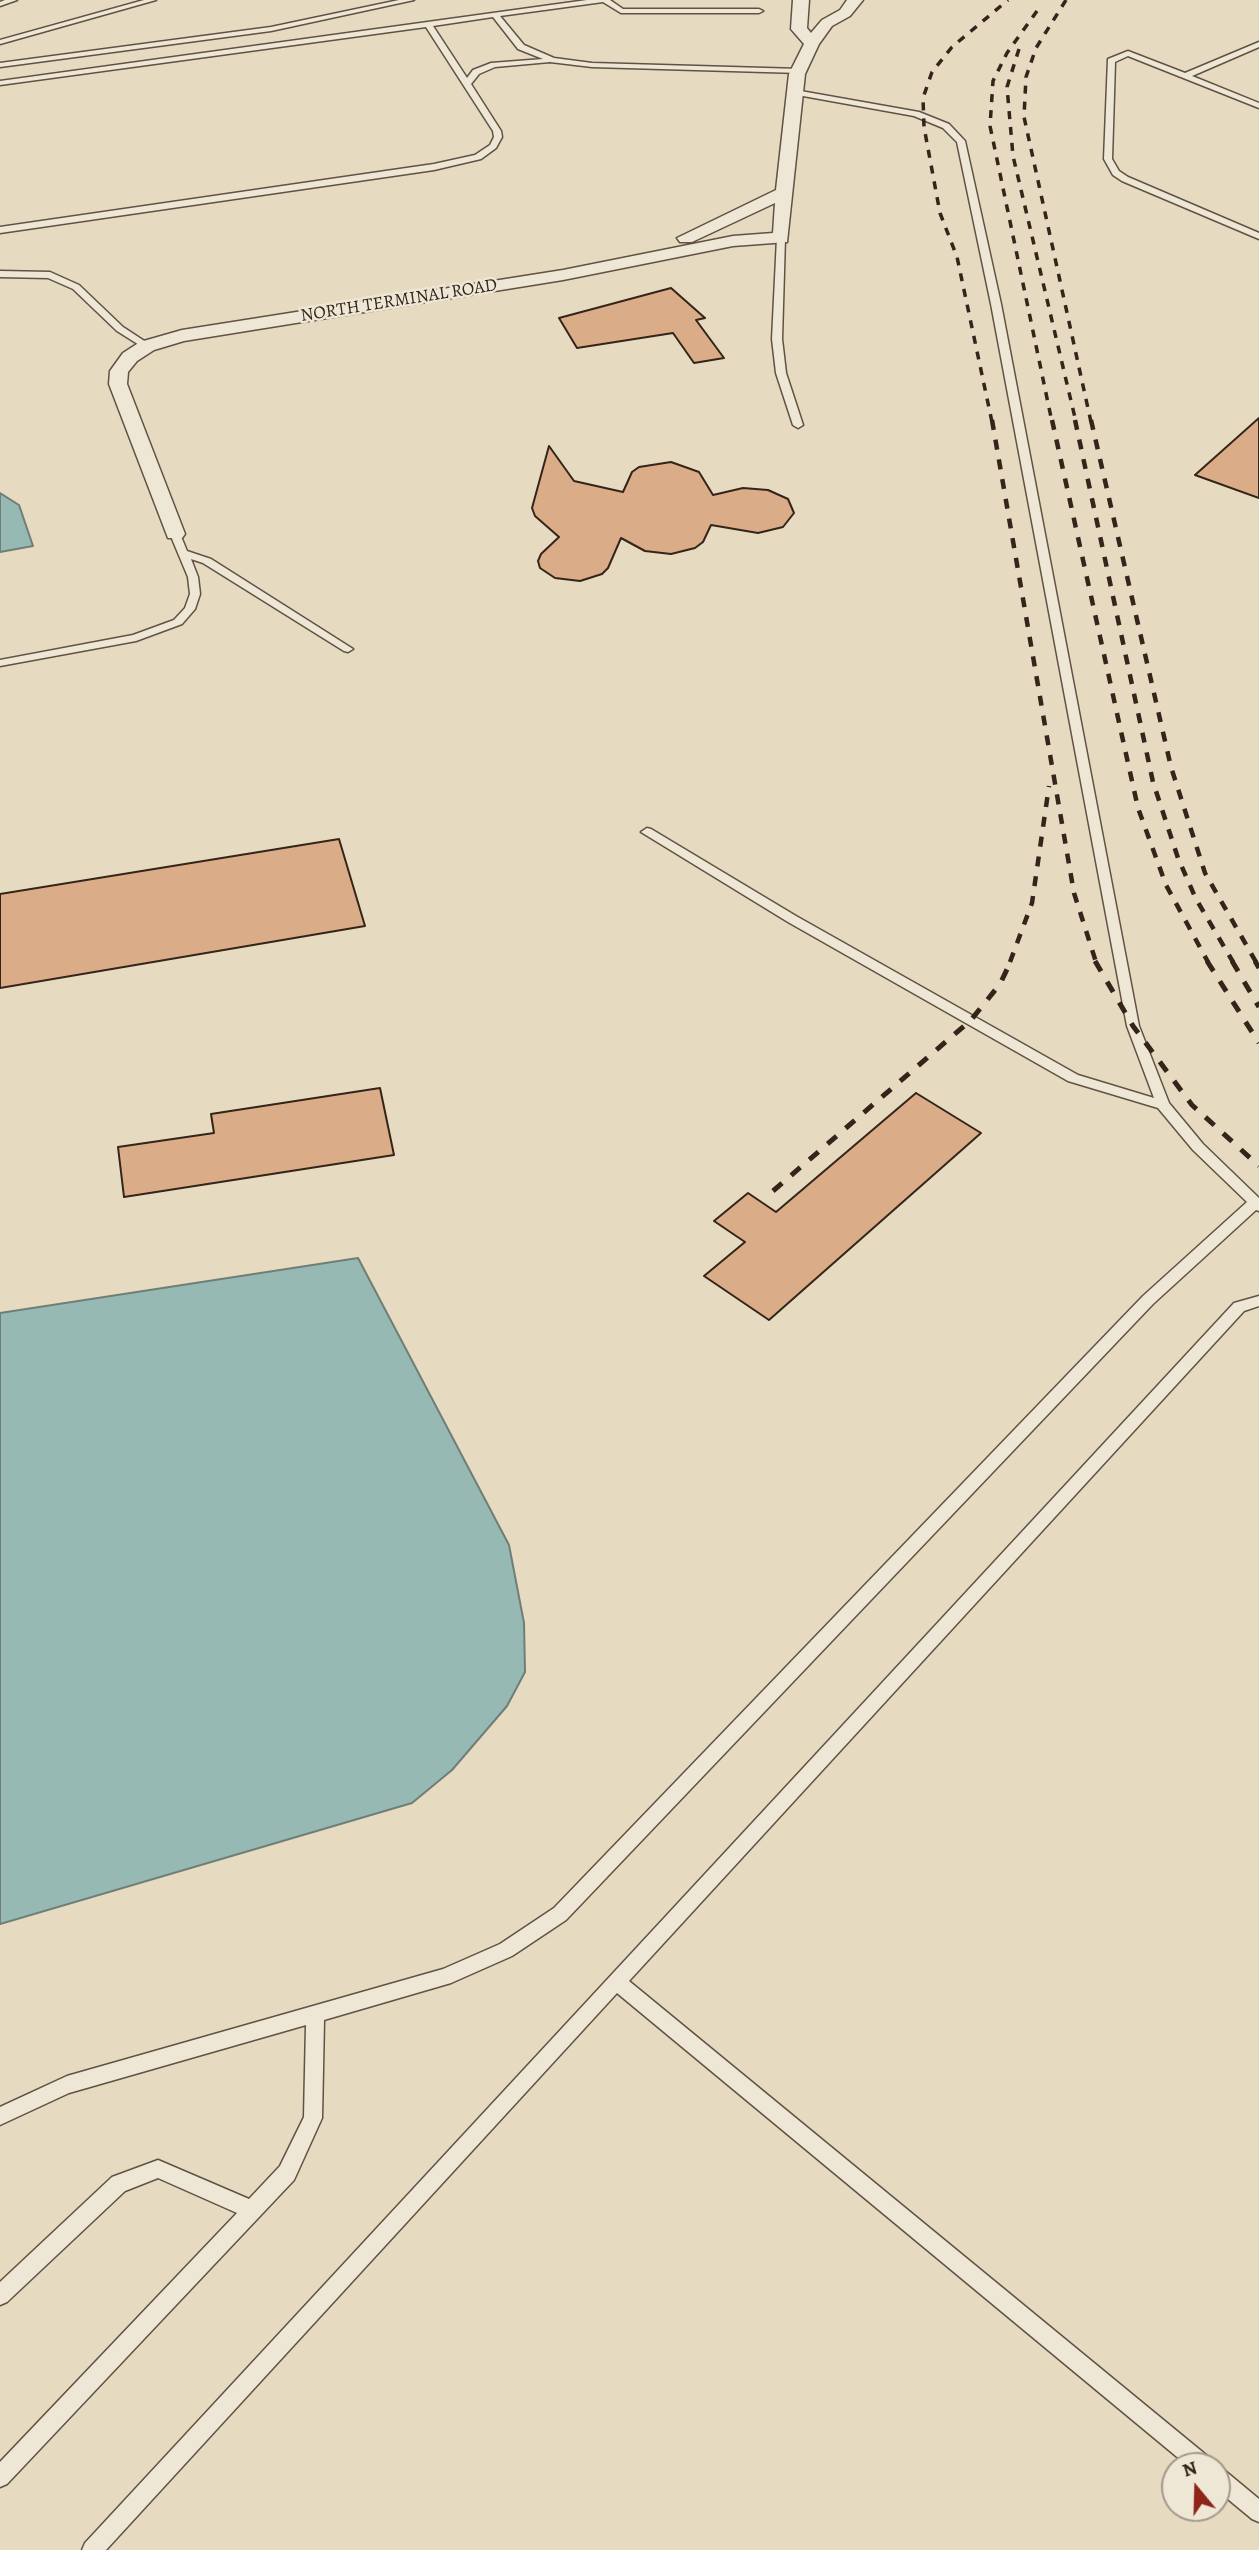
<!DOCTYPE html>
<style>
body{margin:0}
#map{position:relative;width:1259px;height:2550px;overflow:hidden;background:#e6dac0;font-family:Alegreya,serif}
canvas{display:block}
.north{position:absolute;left:1161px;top:2452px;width:70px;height:70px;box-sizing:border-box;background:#efe7d6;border:2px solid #a4998b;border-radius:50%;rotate:341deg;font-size:19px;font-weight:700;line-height:28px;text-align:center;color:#34241a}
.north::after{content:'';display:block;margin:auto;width:24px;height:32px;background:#8f2418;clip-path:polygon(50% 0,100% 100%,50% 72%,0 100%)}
</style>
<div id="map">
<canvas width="1259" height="2550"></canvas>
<div class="north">N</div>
</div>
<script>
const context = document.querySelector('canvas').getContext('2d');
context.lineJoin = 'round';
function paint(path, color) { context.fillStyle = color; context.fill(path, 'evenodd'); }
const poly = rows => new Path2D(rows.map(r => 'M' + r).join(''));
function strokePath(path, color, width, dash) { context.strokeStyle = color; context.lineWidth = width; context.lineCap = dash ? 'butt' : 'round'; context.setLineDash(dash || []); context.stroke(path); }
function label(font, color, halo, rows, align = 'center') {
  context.font = font + ' Alegreya,serif'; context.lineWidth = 5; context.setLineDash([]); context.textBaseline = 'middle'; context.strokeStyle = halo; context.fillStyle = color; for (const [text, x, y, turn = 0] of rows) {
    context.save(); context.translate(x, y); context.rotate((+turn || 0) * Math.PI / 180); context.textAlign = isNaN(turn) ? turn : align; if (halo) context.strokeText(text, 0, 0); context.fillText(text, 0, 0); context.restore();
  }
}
const water = poly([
 [0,493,19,505,33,546,0,552,0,493],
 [358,1258,509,1545,524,1623,525,1672,507,1706,452,1770,412,1803,0,1924,0,1313,358,1258]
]);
paint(water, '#96bab3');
strokePath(water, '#6f7e76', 2);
const building = poly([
 [671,288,705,318,696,320,724,358,694,363,673,333,577,348,559,318,671,288],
 [1259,418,1259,498,1195,475,1259,418],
 [549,446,574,481,623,492,632,472,639,467,671,462,699,472,713,495,743,488,768,490,788,499,794,513,783,527,758,533,711,525,703,542,695,548,671,554,645,551,621,538,608,568,602,574,580,581,555,578,540,568,538,561,541,554,559,537,535,516,532,508,549,446],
 [339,839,365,926,0,988,0,894,339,839],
 [380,1088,394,1155,124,1197,118,1147,214,1133,211,1114,380,1088],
 [916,1093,981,1133,769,1320,704,1276,745,1242,714,1221,748,1193,776,1212,916,1093]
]);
paint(building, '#daad88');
strokePath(building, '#34241a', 2);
const lane = poly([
 [5,0,17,0,0,6,0,2,5,0],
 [144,0,156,0,0,44,0,40,144,0],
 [399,0,414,0,271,31,0,67,0,63,271,27,399,0],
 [587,0,610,0,623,9,759,9,763,11,759,13,621,13,603,2,500,16,524,45,554,58,592,63,800,69,804,71,800,73,592,67,550,62,495,67,479,74,471,84,501,131,502,137,496,148,481,159,434,170,0,233,0,227,434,164,475,155,490,145,494,137,493,131,426,27,0,85,0,81,587,0],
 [493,17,518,49,543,59,491,63,473,70,467,78,433,26,493,17],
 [1259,42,1259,47,1192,76,1259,103,1259,108,1128,56,1115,62,1112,159,1119,171,1128,177,1259,233,1259,239,1122,181,1113,175,1104,159,1108,59,1128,51,1185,73,1259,42],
 [795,90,919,112,949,124,965,141,1001,304,1139,1026,1169,1103,1203,1144,1259,1198,1259,1211,1256,1210,1153,1304,566,1920,512,1956,451,1983,324,2020,322,2118,294,2180,7,2484,0,2487,0,2462,237,2213,158,2178,125,2191,7,2302,0,2305,0,2282,112,2177,158,2160,249,2199,280,2166,304,2117,306,2025,69,2093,0,2125,0,2107,67,2076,443,1969,500,1944,554,1908,1143,1296,1247,1202,1193,1150,1158,1108,1068,1081,788,922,641,832,647,828,651,829,796,916,1078,1075,1154,1098,1127,1026,991,304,957,142,943,128,914,116,792,94,791,92,795,90],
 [781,235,785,238,782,339,786,373,803,425,798,428,793,425,776,373,772,339,777,238,781,235],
 [0,271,50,272,79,285,123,327,152,346,144,348,117,331,73,289,48,278,0,277,0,271],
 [175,531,180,534,187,551,211,559,353,649,348,652,344,651,203,563,191,559,198,577,200,594,195,609,182,624,136,641,0,666,0,660,133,635,174,620,185,608,190,594,188,577,170,534,175,531],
 [1259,1296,1259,1306,1244,1311,629,1981,1211,2459,1214,2466,1188,2466,617,1993,106,2550,82,2550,85,2543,1234,1303,1259,1296],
 [1217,2467,1224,2470,1259,2499,1259,2522,1252,2519,1217,2490,1217,2467]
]);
const street = poly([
 [793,0,809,0,807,28,811,33,822,20,840,10,847,0,863,0,850,16,832,26,819,44,805,74,787,242,733,246,563,280,184,341,154,350,137,361,128,372,127,384,185,534,182,538,168,538,109,384,110,371,123,353,140,342,182,330,563,270,733,236,773,233,775,203,692,242,680,242,677,238,776,190,789,74,804,44,791,29,793,0]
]);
strokePath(lane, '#605244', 3);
strokePath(street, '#605244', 3);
paint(lane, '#efe7d6');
paint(street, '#efe7d6');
strokePath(poly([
 [1066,0,1036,48,1026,77,1024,117,1091,422],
 [1037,11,1007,53,993,81,990,126,1052,422],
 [1019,49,1007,87,1013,156,1076,422],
 [992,422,957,257,940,213,924,127,923,98,932,72,952,47,1008,0]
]), '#34241a', 3.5, [8, 8]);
strokePath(poly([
 [992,420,1074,893,1096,962],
 [1052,420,1138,808,1166,885,1208,962],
 [1075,420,1153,782,1178,858,1196,899,1233,962],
 [1091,420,1171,767,1205,873,1256,962],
 [1010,962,1032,903,1049,786]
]), '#34241a', 4.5, [10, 10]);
strokePath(poly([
 [1095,961,1133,1026,1192,1105,1259,1166],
 [1207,961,1259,1043],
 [1232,961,1259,1007],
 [1255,961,1259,968],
 [773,1191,971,1020,1000,984,1011,961]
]), '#34241a', 5, [12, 12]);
label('18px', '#34241a', '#efe7d6', [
 ["NORTH TERMINAL ROAD",399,301,-9]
]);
</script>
